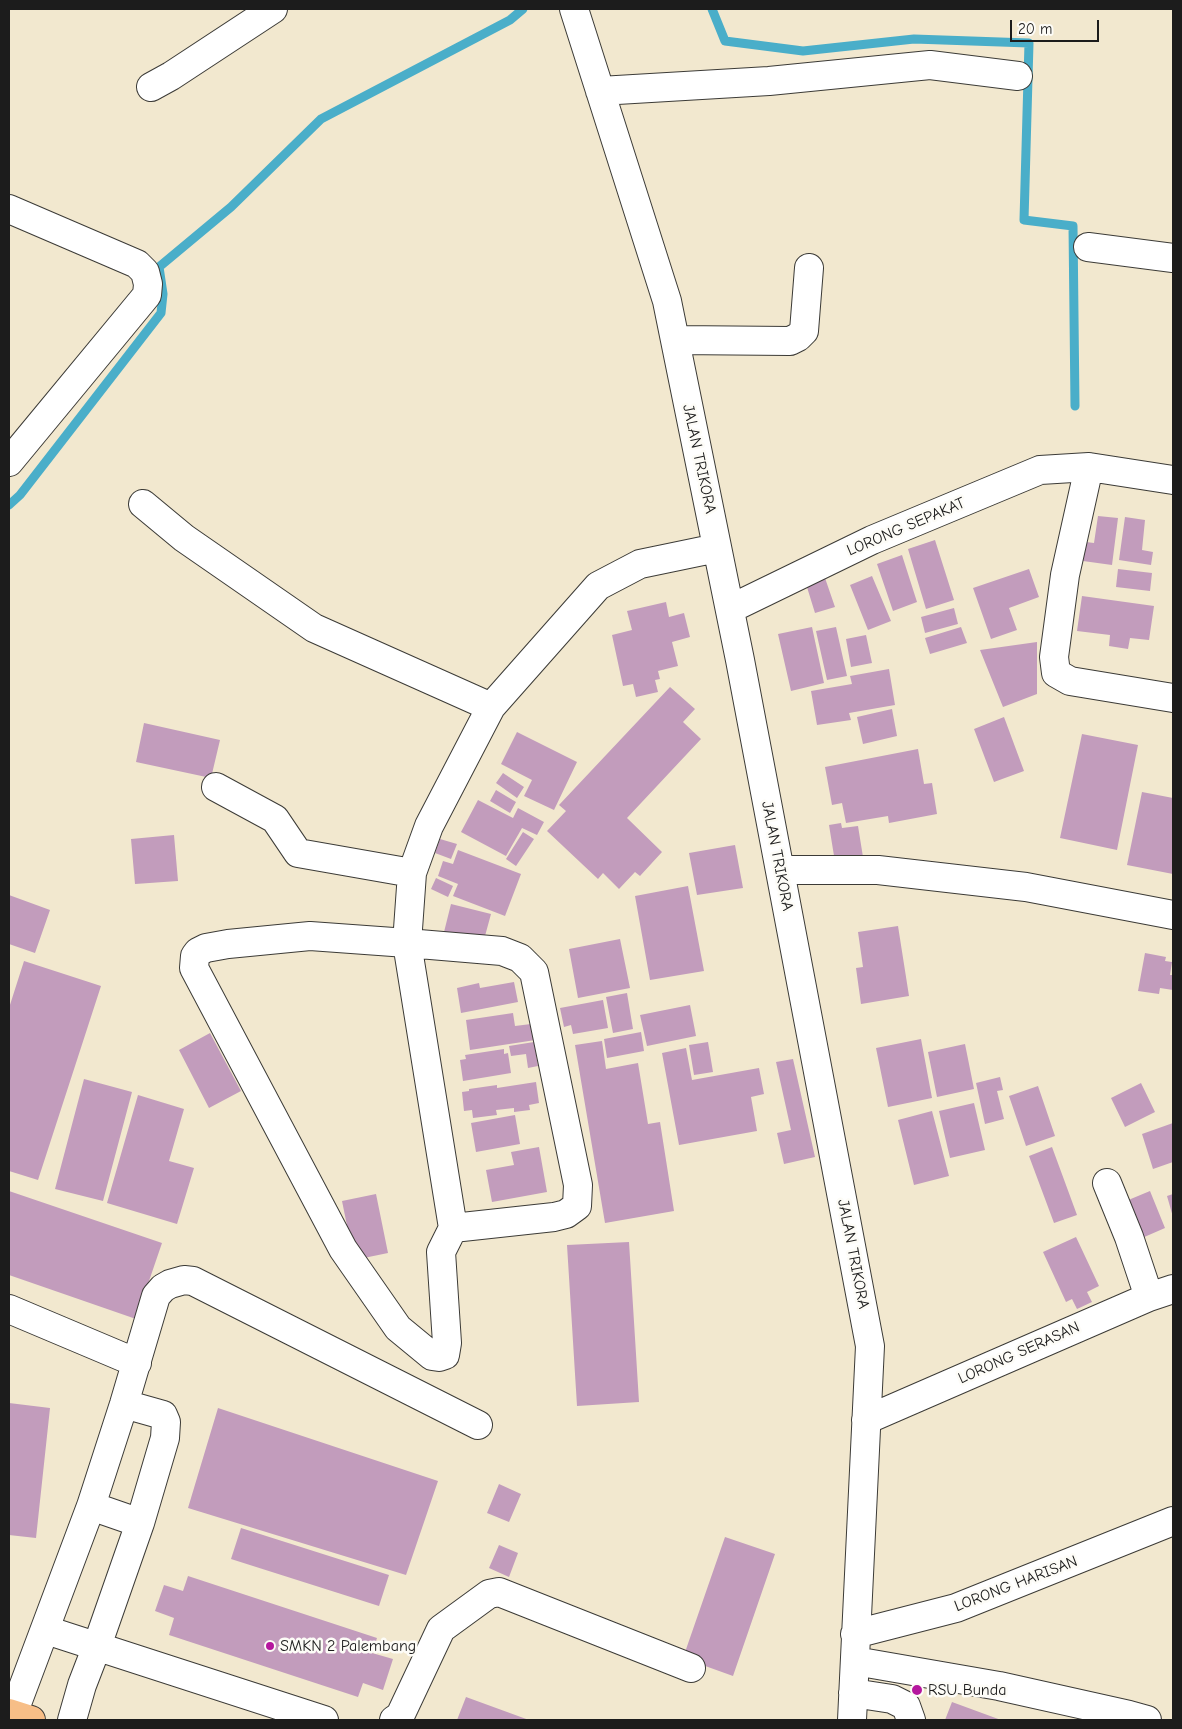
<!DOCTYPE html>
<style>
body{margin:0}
#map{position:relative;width:1182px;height:1729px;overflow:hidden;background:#f2e8cf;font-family:"Comic Neue",sans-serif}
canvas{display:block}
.frame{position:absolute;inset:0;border:10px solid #1c1c1c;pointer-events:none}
.scale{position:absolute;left:1010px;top:20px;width:89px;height:22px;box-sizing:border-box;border:2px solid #1c1c1c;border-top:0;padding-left:6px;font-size:15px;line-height:18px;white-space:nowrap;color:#1c1c1c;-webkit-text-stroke:4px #fdfcf7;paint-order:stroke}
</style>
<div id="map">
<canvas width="1182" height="1729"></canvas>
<div class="frame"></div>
<div class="scale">20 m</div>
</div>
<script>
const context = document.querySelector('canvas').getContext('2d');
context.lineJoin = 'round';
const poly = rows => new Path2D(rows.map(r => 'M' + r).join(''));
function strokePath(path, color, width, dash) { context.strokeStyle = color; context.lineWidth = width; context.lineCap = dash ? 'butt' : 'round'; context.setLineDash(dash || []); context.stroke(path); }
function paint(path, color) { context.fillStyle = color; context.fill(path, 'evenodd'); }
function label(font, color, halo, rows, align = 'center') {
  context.font = font + ' "Comic Neue",sans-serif'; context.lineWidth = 5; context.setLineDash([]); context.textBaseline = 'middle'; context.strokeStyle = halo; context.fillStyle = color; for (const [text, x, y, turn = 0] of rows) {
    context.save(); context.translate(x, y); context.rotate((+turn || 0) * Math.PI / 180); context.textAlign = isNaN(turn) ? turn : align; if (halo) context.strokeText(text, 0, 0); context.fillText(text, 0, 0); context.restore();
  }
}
strokePath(poly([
 [712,9,725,41,803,51,914,39,1029,43,1024,220,1073,226,1075,406],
 [9,505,20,495,161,313,163,294,159,267,231,207,321,119,510,20,523,9]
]), '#4aaec9', 9);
paint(poly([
 [1098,516,1118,518,1112,565,1083,561,1086,542,1094,543],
 [1125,517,1145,520,1142,550,1153,552,1151,565,1119,560],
 [935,540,954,600,926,609,908,549],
 [902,555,917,602,893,611,877,564],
 [1029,569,1039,597,1009,608,1017,630,991,639,973,588],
 [1118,569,1152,573,1150,591,1116,587],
 [872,576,891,621,868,630,850,585],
 [825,578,835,607,815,613,806,584],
 [1082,596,1154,606,1149,640,1130,638,1128,649,1109,646,1110,635,1077,631],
 [666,602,669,617,684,613,690,637,672,642,678,666,658,671,660,679,655,680,658,692,636,697,633,684,623,686,612,635,632,630,627,611],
 [954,608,958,624,925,633,921,617],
 [812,627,824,683,791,691,778,634],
 [836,627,847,676,827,680,816,631],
 [961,627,967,643,930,654,925,638],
 [866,635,872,663,851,667,846,639],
 [1037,642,1037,694,1003,707,980,650],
 [889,669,895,705,849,713,851,720,817,725,811,691,852,684,850,676],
 [670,687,695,709,683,722,701,739,627,818,662,852,640,876,635,872,619,889,603,873,598,879,547,831,566,811,559,805],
 [892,709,897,736,863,744,857,717],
 [1004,717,1024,771,994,782,974,729],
 [144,723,220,740,211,778,136,762],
 [517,732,577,762,554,810,524,796,532,780,501,764],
 [1082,734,1138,745,1117,850,1060,838],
 [918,749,924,784,932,783,937,814,889,823,888,816,846,823,842,803,832,805,825,767],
 [503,773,524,787,517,798,496,783],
 [496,790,516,802,510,813,490,801],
 [1142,792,1173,798,1173,874,1127,865],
 [478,800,513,818,518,808,544,822,537,835,522,828,506,856,461,832],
 [841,823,842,828,858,826,863,857,835,862,829,825],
 [523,832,534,839,516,866,506,859],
 [174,835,178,881,135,884,131,839],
 [440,839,457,844,451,859,435,853],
 [735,845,743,888,697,895,689,853],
 [458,850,521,874,505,916,453,896,458,884,438,876,443,861,453,864],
 [436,878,453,886,448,897,431,889],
 [688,886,704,971,650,980,635,896],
 [9,895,50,910,35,953,9,944],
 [451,904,491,914,482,947,443,936],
 [898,926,909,996,861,1004,856,968,863,967,858,932],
 [620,939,630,988,578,998,569,949],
 [1145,953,1166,957,1165,961,1172,962,1170,975,1173,975,1173,990,1160,988,1159,994,1138,991],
 [24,961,101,986,38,1180,9,1171,9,1008],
 [514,982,518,1002,461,1013,457,988,479,983,480,988],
 [627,993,633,1029,613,1033,606,997],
 [603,1000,608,1028,573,1034,571,1025,564,1027,560,1008],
 [690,1005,696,1036,647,1046,640,1015],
 [513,1013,515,1026,539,1023,542,1039,470,1050,466,1020],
 [641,1032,644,1051,607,1058,604,1039],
 [210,1033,241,1091,209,1108,179,1050],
 [921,1039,932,1098,888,1107,876,1048],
 [602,1041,606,1069,638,1063,648,1124,660,1122,674,1211,605,1223,575,1045],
 [534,1042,538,1066,528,1068,526,1054,511,1056,509,1046],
 [708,1042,713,1072,694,1075,689,1045],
 [965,1044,974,1089,937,1097,928,1052],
 [686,1048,692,1080,759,1068,764,1094,751,1097,757,1131,679,1145,662,1053],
 [504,1049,504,1054,508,1053,511,1073,463,1081,460,1060,466,1059,465,1055],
 [793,1059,815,1157,784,1164,777,1133,791,1130,776,1062],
 [1000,1077,1003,1090,997,1091,1004,1119,985,1124,976,1083],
 [84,1079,132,1092,103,1201,55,1189],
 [536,1082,539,1103,529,1105,530,1110,514,1112,514,1108,496,1110,497,1115,473,1118,472,1110,464,1111,462,1092,469,1091,469,1089,497,1085,497,1088],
 [1141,1083,1155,1112,1125,1127,1111,1098],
 [1038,1086,1055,1136,1026,1146,1009,1096],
 [138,1095,184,1109,169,1161,194,1168,177,1224,107,1203],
 [974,1103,985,1150,950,1158,939,1111],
 [932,1111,949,1176,914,1185,898,1120],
 [515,1115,520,1144,476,1152,471,1123],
 [1173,1123,1173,1162,1153,1169,1142,1134],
 [539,1147,547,1192,492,1202,486,1170,514,1165,511,1152],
 [1052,1147,1077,1215,1054,1223,1029,1156],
 [9,1191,162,1243,136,1319,9,1275],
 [1150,1191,1165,1228,1142,1238,1126,1201],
 [376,1194,388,1253,354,1260,342,1201],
 [1173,1194,1173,1217,1167,1196],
 [1076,1237,1099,1286,1087,1292,1092,1302,1077,1309,1072,1299,1066,1302,1043,1252],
 [629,1242,639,1402,577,1406,567,1245],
 [9,1403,50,1408,36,1538,9,1535],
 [218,1408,438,1481,406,1575,188,1508],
 [499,1484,521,1494,509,1522,487,1513],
 [241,1528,389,1575,379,1606,231,1559],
 [725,1537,775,1554,733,1676,683,1658],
 [499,1545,518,1553,509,1577,489,1568],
 [188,1576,377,1638,372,1653,393,1659,383,1690,363,1683,358,1697,169,1635,174,1618,155,1611,164,1585,183,1591],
 [466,1697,529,1720,457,1720],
 [952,1702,1001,1720,945,1720]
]), '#c29cbc');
const minor = poly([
 [574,9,667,301,740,660,870,1346,852,1720],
 [151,87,171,76,273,9],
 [600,91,769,81,930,65,1018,76],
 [9,209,137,264,145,272,148,284,147,295,9,462],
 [1088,247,1173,258],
 [675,340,790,341,798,337,804,331,809,268],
 [1173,480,1089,467,1065,575,1054,657,1056,673,1070,681,1173,698],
 [143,504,184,538,314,628,491,707],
 [730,609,872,540,1040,470,1089,467],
 [216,787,275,819,298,853,412,873],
 [780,870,878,870,1026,887,1173,915],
 [1107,1183,1129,1237,1149,1297],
 [453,1228,554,1217,566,1214,577,1206,578,1185,534,972,520,958,502,951,407,943,310,936,228,944,206,948,198,952,195,956,194,968,343,1249,398,1328,432,1356,439,1357,445,1355,447,1343,441,1252,453,1228,407,943,412,873,429,826,491,707,598,586,640,564,717,548],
 [9,1309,137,1363],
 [866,1420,1149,1297,1173,1289],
 [91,1506,140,1523],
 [46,1630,324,1720],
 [855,1634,956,1608,1173,1521],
 [855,1661,999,1686,1129,1715,1147,1720],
 [853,1693,892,1699,906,1706,911,1720],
 [13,1714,91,1506,124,1404,156,1296,163,1288,170,1284,184,1280,193,1281,478,1425],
 [72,1720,82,1685,97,1646,140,1523,165,1438,166,1422,163,1415,124,1404],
 [394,1720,400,1716,441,1629,489,1594,499,1592,691,1668]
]);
const highway = poly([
 [9,1713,31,1720]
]);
strokePath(minor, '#3c3b37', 30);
strokePath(highway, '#3c3b37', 30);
strokePath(minor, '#fff', 28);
strokePath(highway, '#f7be87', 28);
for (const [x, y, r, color] of [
 [270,1646,5,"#b5179e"],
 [917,1690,6,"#b5179e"]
]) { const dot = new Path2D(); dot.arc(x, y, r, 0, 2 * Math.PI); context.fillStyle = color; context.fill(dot); strokePath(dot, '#fdfcf7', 2); }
label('16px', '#1c1c1c', '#fdfcf7', [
 ["JALAN TRIKORA",699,459,78],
 ["LORONG SEPAKAT",906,527,-23],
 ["JALAN TRIKORA",777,856,79],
 ["JALAN TRIKORA",853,1254,79],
 ["LORONG SERASAN",1019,1353,-24],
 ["LORONG HARISAN",1016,1584,-21]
]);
label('16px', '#1c1c1c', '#fdfcf7', [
 ["SMKN 2 Palembang",280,1646],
 ["RSU Bunda",928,1690]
], 'left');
</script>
